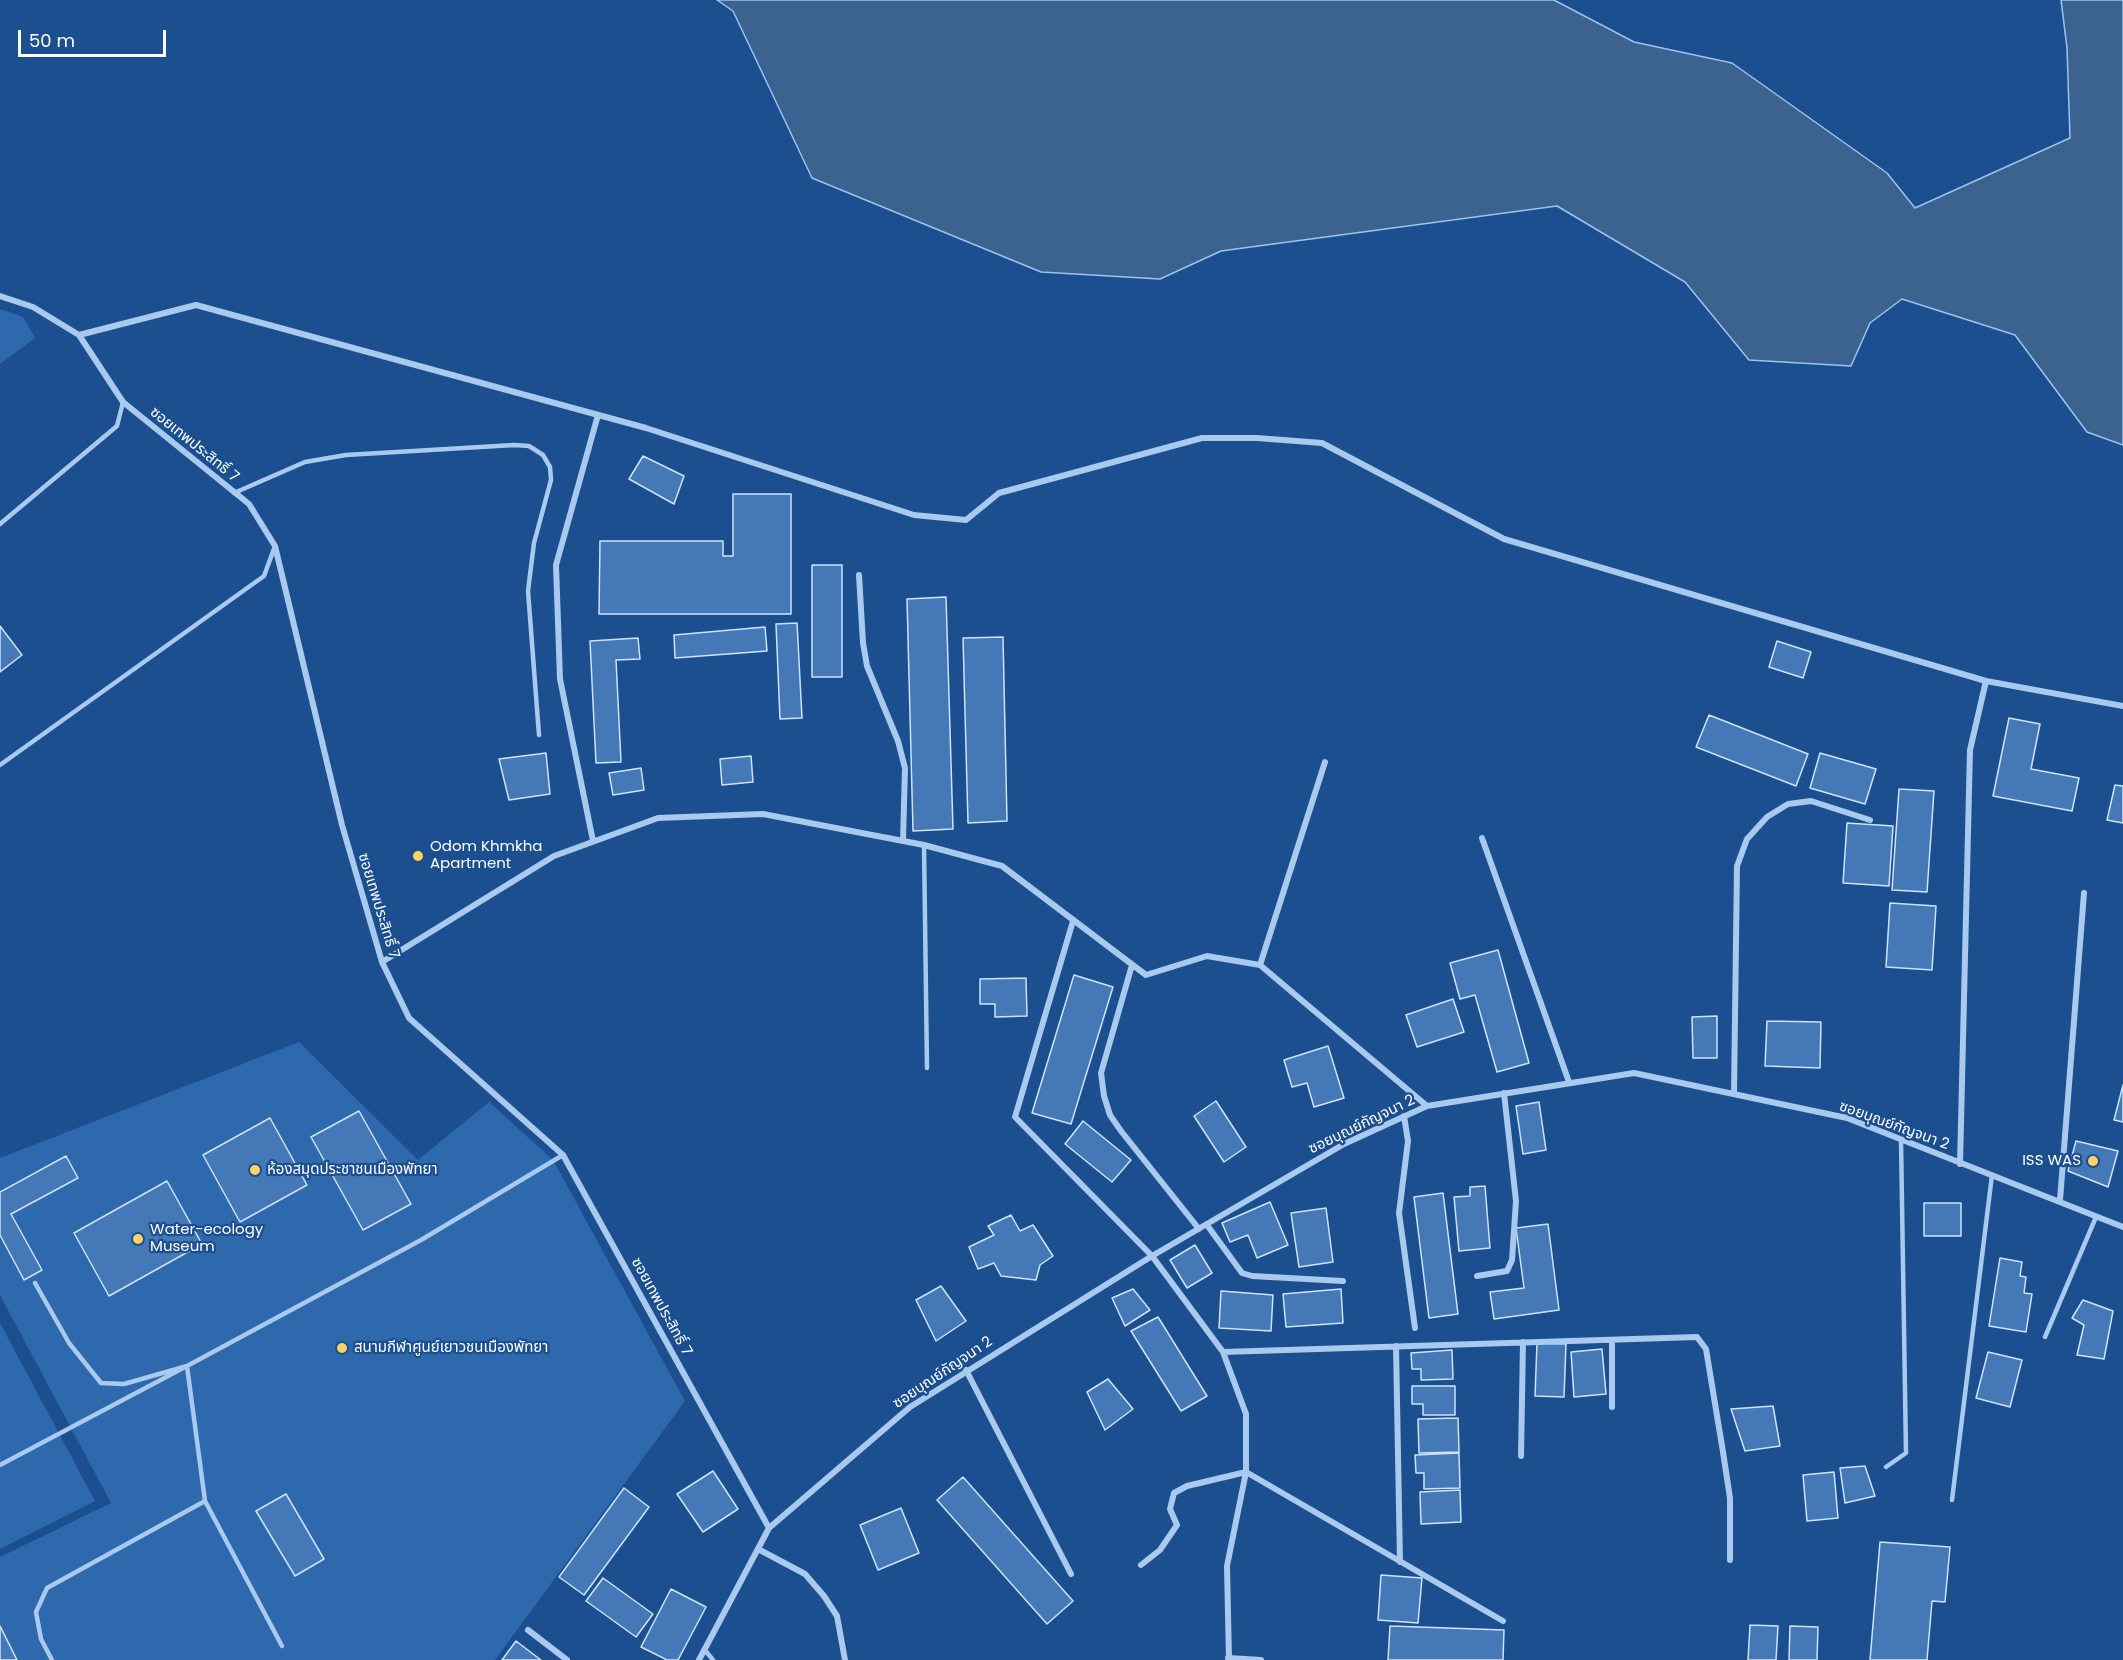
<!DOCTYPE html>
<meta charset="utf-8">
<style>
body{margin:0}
#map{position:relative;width:2123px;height:1660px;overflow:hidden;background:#1b4f8f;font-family:Poppins,sans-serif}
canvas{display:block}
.scale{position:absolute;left:18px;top:30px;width:148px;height:27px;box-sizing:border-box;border:3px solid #fff;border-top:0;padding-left:8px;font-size:18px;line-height:21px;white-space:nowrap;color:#fff;-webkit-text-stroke:4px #1b4f8f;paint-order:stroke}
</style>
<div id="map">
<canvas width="2123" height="1660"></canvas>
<div class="scale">50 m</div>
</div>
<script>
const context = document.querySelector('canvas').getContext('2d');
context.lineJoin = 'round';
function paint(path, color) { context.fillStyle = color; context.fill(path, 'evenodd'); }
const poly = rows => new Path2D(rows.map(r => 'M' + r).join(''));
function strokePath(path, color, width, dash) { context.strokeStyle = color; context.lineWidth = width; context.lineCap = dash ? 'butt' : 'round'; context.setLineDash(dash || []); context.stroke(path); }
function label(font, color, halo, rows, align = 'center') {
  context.font = font + ' Poppins,"Noto Sans Thai",sans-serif'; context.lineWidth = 4.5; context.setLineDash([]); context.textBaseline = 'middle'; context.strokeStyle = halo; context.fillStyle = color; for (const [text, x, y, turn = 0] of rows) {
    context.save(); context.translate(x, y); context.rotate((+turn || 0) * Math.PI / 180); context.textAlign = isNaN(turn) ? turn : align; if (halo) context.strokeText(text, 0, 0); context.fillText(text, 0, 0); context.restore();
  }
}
paint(poly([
 [0,309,23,317,35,338,0,364],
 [299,1042,418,1160,489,1102,553,1160,685,1401,495,1660,0,1660,0,1557,111,1503,0,1295,0,1158],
 [0,1323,95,1501,0,1549]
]), '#2e69ad');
const water = poly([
 [717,0,1554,0,1634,42,1732,63,1887,173,1915,208,2070,138,2067,48,2061,0,2123,0,2123,445,2087,432,2015,335,1902,299,1870,323,1851,366,1749,360,1685,282,1557,206,1221,251,1160,279,1041,272,812,178,733,11,717,0]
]);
paint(water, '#3c6290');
strokePath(water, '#9cc4f0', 1.5);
const building = poly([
 [643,456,684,476,674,504,629,479,643,456],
 [733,494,791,494,791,614,599,614,600,541,723,541,723,556,733,556,733,494],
 [812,565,842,565,842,677,812,677,812,565],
 [946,597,953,829,913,831,907,599,946,597],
 [797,623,802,718,780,719,776,624,797,623],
 [0,626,22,655,0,672,0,626],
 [765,627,767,651,675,658,674,635,765,627],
 [1003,637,1007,821,968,823,963,638,1003,637],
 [638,638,640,659,616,660,621,762,596,763,590,641,638,638],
 [1777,641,1811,652,1803,678,1769,667,1777,641],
 [1709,715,1808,754,1796,786,1696,747,1709,715],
 [2009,718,2040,724,2031,769,2079,778,2072,811,1993,796,2009,718],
 [546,753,550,794,509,800,499,759,546,753],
 [1820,753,1876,769,1865,804,1810,788,1820,753],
 [751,756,753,782,722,785,720,759,751,756],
 [641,768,644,790,613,795,609,773,641,768],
 [2115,785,2123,786,2123,823,2107,820,2115,785],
 [1899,789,1934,791,1927,892,1892,890,1899,789],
 [1847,823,1893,826,1889,886,1843,883,1847,823],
 [1890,903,1936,906,1932,970,1886,967,1890,903],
 [1498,950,1529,1063,1497,1072,1475,995,1460,999,1450,963,1498,950],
 [1074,975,1113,987,1071,1124,1032,1113,1074,975],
 [1026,978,1027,1016,995,1017,995,1004,980,1004,980,979,1026,978],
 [1453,999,1464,1032,1417,1047,1406,1015,1453,999],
 [1717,1016,1717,1058,1693,1058,1692,1017,1717,1016],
 [1767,1021,1821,1022,1820,1068,1765,1066,1767,1021],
 [1328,1046,1344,1098,1314,1107,1307,1083,1292,1087,1284,1060,1328,1046],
 [2123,1085,2123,1122,2114,1120,2123,1085],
 [1216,1101,1246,1147,1224,1162,1194,1116,1216,1101],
 [1539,1102,1546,1150,1523,1154,1516,1106,1539,1102],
 [359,1111,411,1204,363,1230,311,1137,359,1111],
 [270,1118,307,1185,240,1222,203,1155,270,1118],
 [1083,1121,1131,1160,1112,1182,1065,1144,1083,1121],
 [2076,1141,2118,1151,2108,1187,2068,1171,2076,1141],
 [66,1156,78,1178,11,1214,42,1270,24,1280,0,1235,0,1192,66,1156],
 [167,1181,202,1244,109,1296,74,1233,167,1181],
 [1485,1186,1490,1248,1459,1251,1454,1197,1470,1196,1470,1187,1485,1186],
 [1443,1193,1458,1314,1429,1318,1414,1197,1443,1193],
 [1270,1202,1288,1245,1257,1258,1248,1235,1230,1242,1222,1223,1270,1202],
 [1924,1203,1961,1203,1961,1236,1924,1236,1924,1203],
 [1326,1208,1333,1262,1299,1267,1291,1213,1326,1208],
 [1011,1215,1020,1231,1033,1225,1053,1256,1040,1265,1036,1280,1001,1276,994,1263,978,1269,969,1247,994,1235,988,1226,1011,1215],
 [1548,1224,1559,1310,1494,1319,1490,1292,1524,1288,1516,1228,1548,1224],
 [1195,1245,1212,1273,1187,1288,1170,1260,1195,1245],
 [2000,1258,2022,1262,2020,1276,2026,1277,2024,1293,2032,1294,2026,1332,1989,1326,2000,1258],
 [941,1286,966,1321,936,1341,916,1300,941,1286],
 [1133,1289,1150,1310,1125,1326,1112,1298,1133,1289],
 [1341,1289,1343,1323,1286,1327,1283,1294,1341,1289],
 [1221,1291,1273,1295,1271,1331,1219,1328,1221,1291],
 [2083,1300,2113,1311,2104,1359,2077,1355,2084,1325,2072,1318,2083,1300],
 [1158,1317,1207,1396,1181,1411,1131,1331,1158,1317],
 [1537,1343,1566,1344,1564,1397,1535,1396,1537,1343],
 [1602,1349,1606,1394,1574,1397,1571,1352,1602,1349],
 [1452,1350,1453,1379,1421,1380,1421,1369,1412,1369,1411,1353,1452,1350],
 [1988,1352,2022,1360,2010,1407,1976,1398,1988,1352],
 [1108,1379,1133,1409,1105,1430,1087,1392,1108,1379],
 [1412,1386,1455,1386,1455,1415,1423,1415,1423,1404,1412,1404,1412,1386],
 [1773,1406,1780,1446,1745,1451,1731,1409,1773,1406],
 [1458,1418,1459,1452,1419,1453,1418,1419,1458,1418],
 [1459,1453,1460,1488,1424,1489,1424,1473,1416,1473,1415,1455,1459,1453],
 [1865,1466,1875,1496,1845,1503,1840,1468,1865,1466],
 [713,1471,738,1509,703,1532,677,1494,713,1471],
 [1834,1472,1838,1518,1807,1521,1803,1475,1834,1472],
 [963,1477,1073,1601,1047,1624,937,1500,963,1477],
 [624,1488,649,1507,584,1595,559,1577,624,1488],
 [1460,1490,1461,1522,1421,1524,1420,1492,1460,1490],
 [286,1494,324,1559,295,1576,256,1511,286,1494],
 [901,1508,919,1553,878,1570,860,1525,901,1508],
 [1880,1542,1950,1547,1945,1602,1932,1601,1927,1660,1870,1660,1880,1542],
 [1381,1575,1422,1578,1418,1623,1378,1620,1381,1575],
 [603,1578,653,1614,636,1637,586,1601,603,1578],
 [671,1589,706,1607,678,1660,667,1660,641,1647,671,1589],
 [1750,1625,1778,1626,1776,1660,1748,1660,1750,1625],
 [0,1626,17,1660,0,1660,0,1626],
 [1390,1626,1504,1630,1503,1660,1388,1660,1390,1626],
 [1790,1626,1818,1627,1817,1660,1789,1660,1790,1626],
 [516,1641,541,1660,502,1660,516,1641]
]);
paint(building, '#4478b7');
strokePath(building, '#cfe3fa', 1.5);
strokePath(poly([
 [234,493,305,462,346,455,514,445,529,446,543,455,550,467,551,480,534,543,528,591,539,735],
 [0,524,117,426,123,402],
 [0,765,264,576,275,546],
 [924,845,927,1068],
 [2045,1337,2096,1217],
 [0,1465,187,1366,124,1384,101,1383,69,1343,35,1283],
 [1886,1467,1906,1453,1901,1140],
 [1952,1500,1992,1175],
 [205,1501,282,1646],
 [704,1649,713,1660],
 [52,1660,41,1639,36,1612,47,1588,205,1501,187,1366,421,1240,563,1155]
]), '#a9c9ee', 4.5);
strokePath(poly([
 [0,296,33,307,79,335,123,402,249,504,275,546,342,825,382,962,409,1018,563,1155,769,1528],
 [79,335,196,305,646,428,914,515,966,520,999,493,1202,438,1257,438,1322,443,1504,539,1986,681,2123,706],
 [859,575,863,643,867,666,898,741,905,768,903,841],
 [1482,838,1569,1082],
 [593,841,560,679,556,565,598,415],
 [1073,921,1015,1117,1152,1256,1223,1352,1246,1414,1246,1472,1227,1566,1229,1660],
 [382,962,554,856,658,818,763,814,924,845,1002,866,1146,975,1207,956,1260,965,1427,1106],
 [1132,965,1101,1073,1104,1096,1110,1115,1121,1131,1199,1229],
 [1260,965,1325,762],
 [1734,1094,1737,866,1747,839,1767,817,1788,804,1811,801,1870,820],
 [1404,1116,1408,1141,1399,1213,1415,1328],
 [1960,1164,1970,750,1986,681],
 [2060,1200,2084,893],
 [1207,1225,1242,1273,1252,1276,1343,1281],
 [1477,1276,1507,1271,1512,1260,1516,1201,1504,1093],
 [1612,1340,1612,1407],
 [1396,1346,1400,1562],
 [1223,1352,1697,1337,1706,1349,1723,1452,1730,1498,1730,1560],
 [966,1370,1071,1574],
 [1521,1456,1523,1342],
 [758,1549,805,1574,824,1596,837,1616,845,1660],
 [1141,1565,1160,1550,1177,1525,1170,1509,1174,1493,1187,1486,1246,1472,1503,1621],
 [528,1630,567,1660],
 [1228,1658,1261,1660],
 [699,1660,769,1528,910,1407,1152,1256,1344,1144,1427,1106,1634,1073,1847,1118,2123,1227]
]), '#a9c9ee', 6);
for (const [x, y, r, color] of [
 [418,856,6,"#ffd166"],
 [2093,1161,6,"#ffd166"],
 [255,1170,6,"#ffd166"],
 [138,1239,6,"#ffd166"],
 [342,1348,6,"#ffd166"]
]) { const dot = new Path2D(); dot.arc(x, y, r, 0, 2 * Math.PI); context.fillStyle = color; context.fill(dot); strokePath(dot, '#1b4f8f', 2); }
label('15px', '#fff', '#1b4f8f', [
 ["ซอยเทพประสิทธิ์ 7",194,445,39],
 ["ซอยเทพประสิทธิ์ 7",378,906,73],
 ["ซอยบุณย์กัญจนา 2",1362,1125,-26],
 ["ซอยบุณย์กัญจนา 2",1894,1126,20],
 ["ซอยเทพประสิทธิ์ 7",661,1307,61],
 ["ซอยบุณย์กัญจนา 2",943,1373,-34]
]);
label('15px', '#fff', '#1b4f8f', [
 ["Odom Khmkha",430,847],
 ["Apartment",430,864],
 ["ISS WAS",2081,1161,"right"],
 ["ห้องสมุดประชาชนเมืองพัทยา",267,1170],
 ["Water-ecology",150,1230],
 ["Museum",150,1247],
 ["สนามกีฬาศูนย์เยาวชนเมืองพัทยา",354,1348]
], 'left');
</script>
